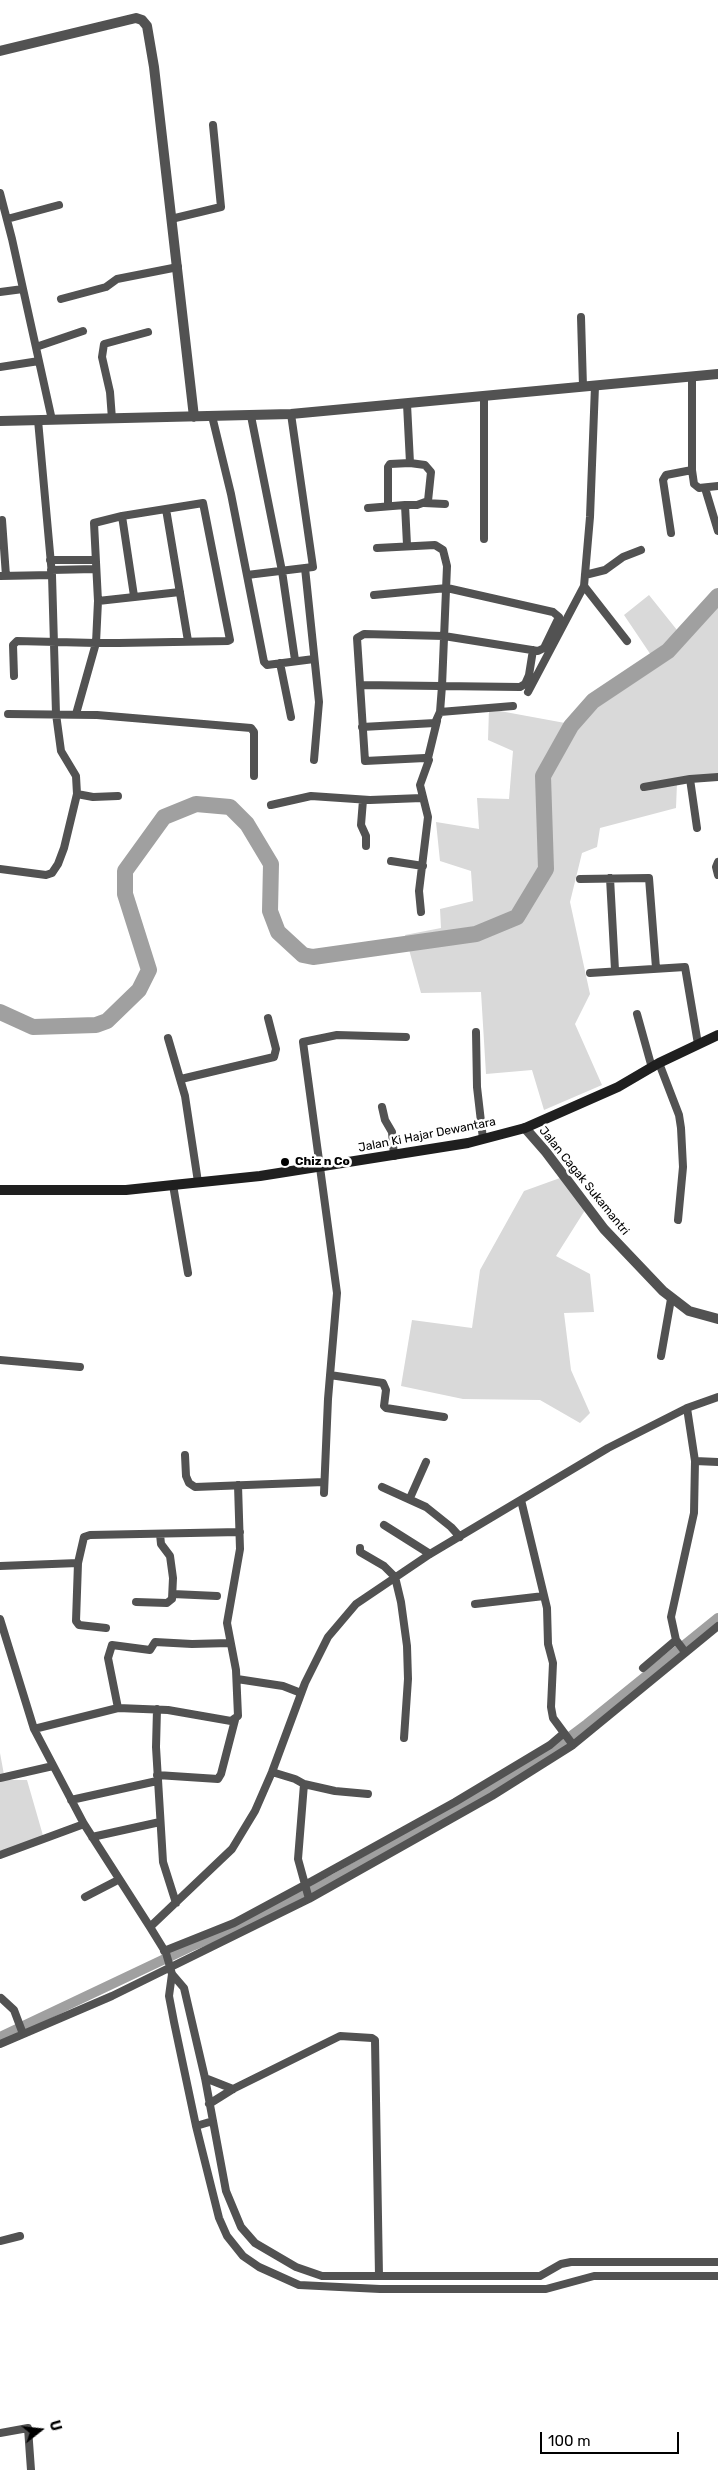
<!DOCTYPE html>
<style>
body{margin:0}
#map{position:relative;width:718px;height:2470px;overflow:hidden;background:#fff;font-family:Rubik,sans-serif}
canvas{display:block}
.north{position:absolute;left:15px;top:2405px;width:50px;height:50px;-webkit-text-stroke:4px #fff;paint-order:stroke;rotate:74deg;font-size:14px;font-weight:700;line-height:20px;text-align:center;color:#000}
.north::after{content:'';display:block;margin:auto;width:18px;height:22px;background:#000;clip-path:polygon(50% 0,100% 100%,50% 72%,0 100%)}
.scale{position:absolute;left:540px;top:2432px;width:139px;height:22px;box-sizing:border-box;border:2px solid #000;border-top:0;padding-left:6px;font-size:15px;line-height:18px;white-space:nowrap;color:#000;-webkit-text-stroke:4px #fff;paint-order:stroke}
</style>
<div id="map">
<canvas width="718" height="2470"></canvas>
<div class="north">U</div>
<div class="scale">100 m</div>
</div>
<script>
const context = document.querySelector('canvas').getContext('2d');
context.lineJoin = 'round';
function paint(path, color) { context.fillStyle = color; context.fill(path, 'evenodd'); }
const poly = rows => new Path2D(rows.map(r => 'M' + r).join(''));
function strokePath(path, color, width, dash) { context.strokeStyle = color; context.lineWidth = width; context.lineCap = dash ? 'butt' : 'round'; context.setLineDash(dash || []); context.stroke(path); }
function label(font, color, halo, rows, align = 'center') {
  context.font = font + ' Rubik,sans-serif'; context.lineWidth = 5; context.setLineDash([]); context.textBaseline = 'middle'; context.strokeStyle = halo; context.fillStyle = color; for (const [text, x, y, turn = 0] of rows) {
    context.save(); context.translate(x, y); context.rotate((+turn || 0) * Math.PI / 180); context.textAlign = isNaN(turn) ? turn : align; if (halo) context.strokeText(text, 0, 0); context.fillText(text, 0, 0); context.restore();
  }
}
paint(poly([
 [649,595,685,640,718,598,718,775,677,783,676,808,600,828,597,847,582,853,570,902,590,994,575,1024,602,1085,544,1110,532,1070,486,1074,481,992,421,993,405,935,441,928,440,909,473,901,471,871,440,861,436,822,479,829,477,798,509,799,513,751,488,740,489,709,565,723,626,676,657,664,624,615],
 [560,1178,587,1207,556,1256,590,1274,594,1312,564,1313,571,1370,590,1413,580,1423,540,1400,463,1399,401,1386,412,1320,472,1328,480,1270,524,1191],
 [0,1753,5,1780,27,1780,44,1839,0,1851]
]), '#d9d9d9');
strokePath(poly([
 [0,2037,190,1947,253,1921,334,1879,473,1800,547,1754,587,1724,718,1618]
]), '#a0a0a0', 10);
strokePath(poly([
 [0,1012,33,1027,96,1025,107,1021,139,990,149,970,125,894,125,871,164,817,196,804,230,807,247,824,271,864,270,911,278,932,303,955,313,957,476,934,517,917,546,869,543,776,571,726,593,701,668,651,718,596]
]), '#a0a0a0', 16);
strokePath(poly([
 [0,193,12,239,52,420],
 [7,219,59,205],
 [171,219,221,207,213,125],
 [0,292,23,289],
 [61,299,106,287,117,279,178,267],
 [581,317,583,387],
 [36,347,83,331],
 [0,367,39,361],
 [692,377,692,470,694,484,699,488,718,486],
 [484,397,484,539],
 [212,416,231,494,264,662,267,665,314,659],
 [251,416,282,571,295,660],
 [112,419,110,392,102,357,104,344,148,332],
 [705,488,718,531],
 [424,503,445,504],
 [388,506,388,467,390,464,410,463],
 [368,508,405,505],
 [166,509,188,641],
 [122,516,134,596],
 [2,520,6,576],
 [671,533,663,480,666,475,692,470],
 [407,545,405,505,417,505,428,501,431,472,425,465,410,463,407,404],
 [50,560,95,560],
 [305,568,319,702,314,760],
 [51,570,95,569],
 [247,575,313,567,291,414],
 [585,575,605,570,623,557,641,550],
 [0,576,52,575],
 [584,586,627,641],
 [374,595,447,588,553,612,559,617,544,648,538,651,444,636,364,634,357,638,365,761,425,758,429,760,420,785,428,817,419,891,421,912],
 [98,601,180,592],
 [280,663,291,717],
 [14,676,13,645,17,641,96,643,119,643,228,641,230,640,203,503,122,516,94,523,98,601,96,643,76,714],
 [360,685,520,687,525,684,529,675,533,650],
 [528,692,584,586,590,517,595,386],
 [440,712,513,706],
 [8,714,97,715,251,728,254,732,254,776],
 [362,727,435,723,440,712,442,686,447,566,443,550,435,545,377,548],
 [428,758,437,721],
 [644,787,690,779],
 [77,794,93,797,118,796],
 [363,800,361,825,366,836,366,846],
 [271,805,311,796,370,800,422,798],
 [697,828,690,779,718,777],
 [391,861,423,866],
 [718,862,716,867,718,875],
 [0,869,46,875,52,873,58,864,64,848,77,794,76,776,61,751,56,714,52,575,38,420],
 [610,878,615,970],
 [580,879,649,878,656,968],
 [590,973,685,967,698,1044],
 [637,1014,652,1068],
 [476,1032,477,1087,483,1139],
 [168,1038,185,1096,198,1182],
 [659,1063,679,1115,681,1128,683,1167,678,1220],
 [181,1079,274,1057,276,1049,268,1018],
 [382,1107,385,1120,392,1132,394,1156],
 [173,1185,188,1273],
 [661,1356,671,1299],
 [0,1360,80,1367],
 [330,1375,383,1383,386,1390,384,1406,386,1408,444,1417],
 [185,1455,186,1476,189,1483,195,1487,324,1482],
 [695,1461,718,1462],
 [382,1487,426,1507,451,1527,460,1537],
 [324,1493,328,1399,337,1293,303,1042,337,1035,406,1037],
 [410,1498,426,1462],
 [521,1500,547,1608,548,1644,553,1663,551,1707,553,1718,573,1745],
 [384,1525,430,1554],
 [360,1548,360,1552,384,1566,395,1577,401,1602,407,1646,408,1679,404,1738],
 [0,1566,78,1563],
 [173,1594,217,1596],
 [136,1602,167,1603,172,1599,173,1578,170,1556,161,1544,160,1534],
 [475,1604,544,1596],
 [0,1619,34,1729,84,1824,150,1927,166,1953,172,1974,184,1988,205,2078,226,2191,241,2227,255,2243,296,2267,322,2276,540,2276,561,2264,571,2262,718,2262],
 [106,1628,79,1625,76,1621,78,1563,84,1537,90,1535,240,1532],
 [685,1652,676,1640,671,1617,694,1513,695,1461,687,1408],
 [643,1668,676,1640],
 [237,1679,283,1686,301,1693],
 [118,1708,108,1658,112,1645,150,1650,155,1642,192,1644,230,1643],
 [157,1709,156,1747,163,1862,176,1903],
 [34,1729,118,1708,168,1710,231,1721,238,1716,236,1670,227,1623,240,1549,238,1485],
 [272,1772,295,1779,304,1784,335,1791,368,1794],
 [157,1775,218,1779,221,1774,235,1720],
 [0,1778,53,1766],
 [304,1784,298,1859,309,1899],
 [71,1800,157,1781],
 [92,1837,160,1822],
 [0,1855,84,1824],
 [85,1897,118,1880],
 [150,1927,232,1849,255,1811,272,1772,305,1683,328,1637,356,1604,430,1554,608,1448,687,1408,718,1397],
 [164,1951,234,1923,312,1881,455,1802,550,1745,564,1733],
 [172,1974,169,1996,174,2022,196,2126,219,2218,227,2236,243,2256,259,2267,299,2285,380,2289,546,2289,594,2276,718,2276],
 [1,1998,14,2010,23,2034],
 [0,2044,112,1996,309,1899,492,1796,573,1745,718,1626],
 [205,2078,233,2089],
 [209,2104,233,2089,340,2036,372,2038,375,2040,379,2276],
 [196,2126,213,2121],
 [0,2241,20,2236],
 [0,2433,28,2428,31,2470]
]), '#525252', 8);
strokePath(poly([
 [0,51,136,18,142,20,147,26,154,67,194,417],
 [0,421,291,414,718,374],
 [525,1128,546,1152,604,1229,663,1291,689,1311,718,1319]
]), '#525252', 10);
strokePath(poly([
 [0,1190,126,1190,173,1185,260,1176,468,1143,525,1128,618,1087,659,1063,718,1035]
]), '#1f1f1f', 10);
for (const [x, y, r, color] of [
 [285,1162,5,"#000"]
]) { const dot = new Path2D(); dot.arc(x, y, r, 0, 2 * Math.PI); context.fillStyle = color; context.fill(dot); strokePath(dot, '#fff', 2); }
label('12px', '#000', '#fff', [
 ["Jalan Ki Hajar Dewantara",427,1135,-11],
 ["Jalan Cagak Sukamantri",584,1181,51]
]);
label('bold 12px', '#000', '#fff', [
 ["Chiz n Co",295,1162]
], 'left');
</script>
